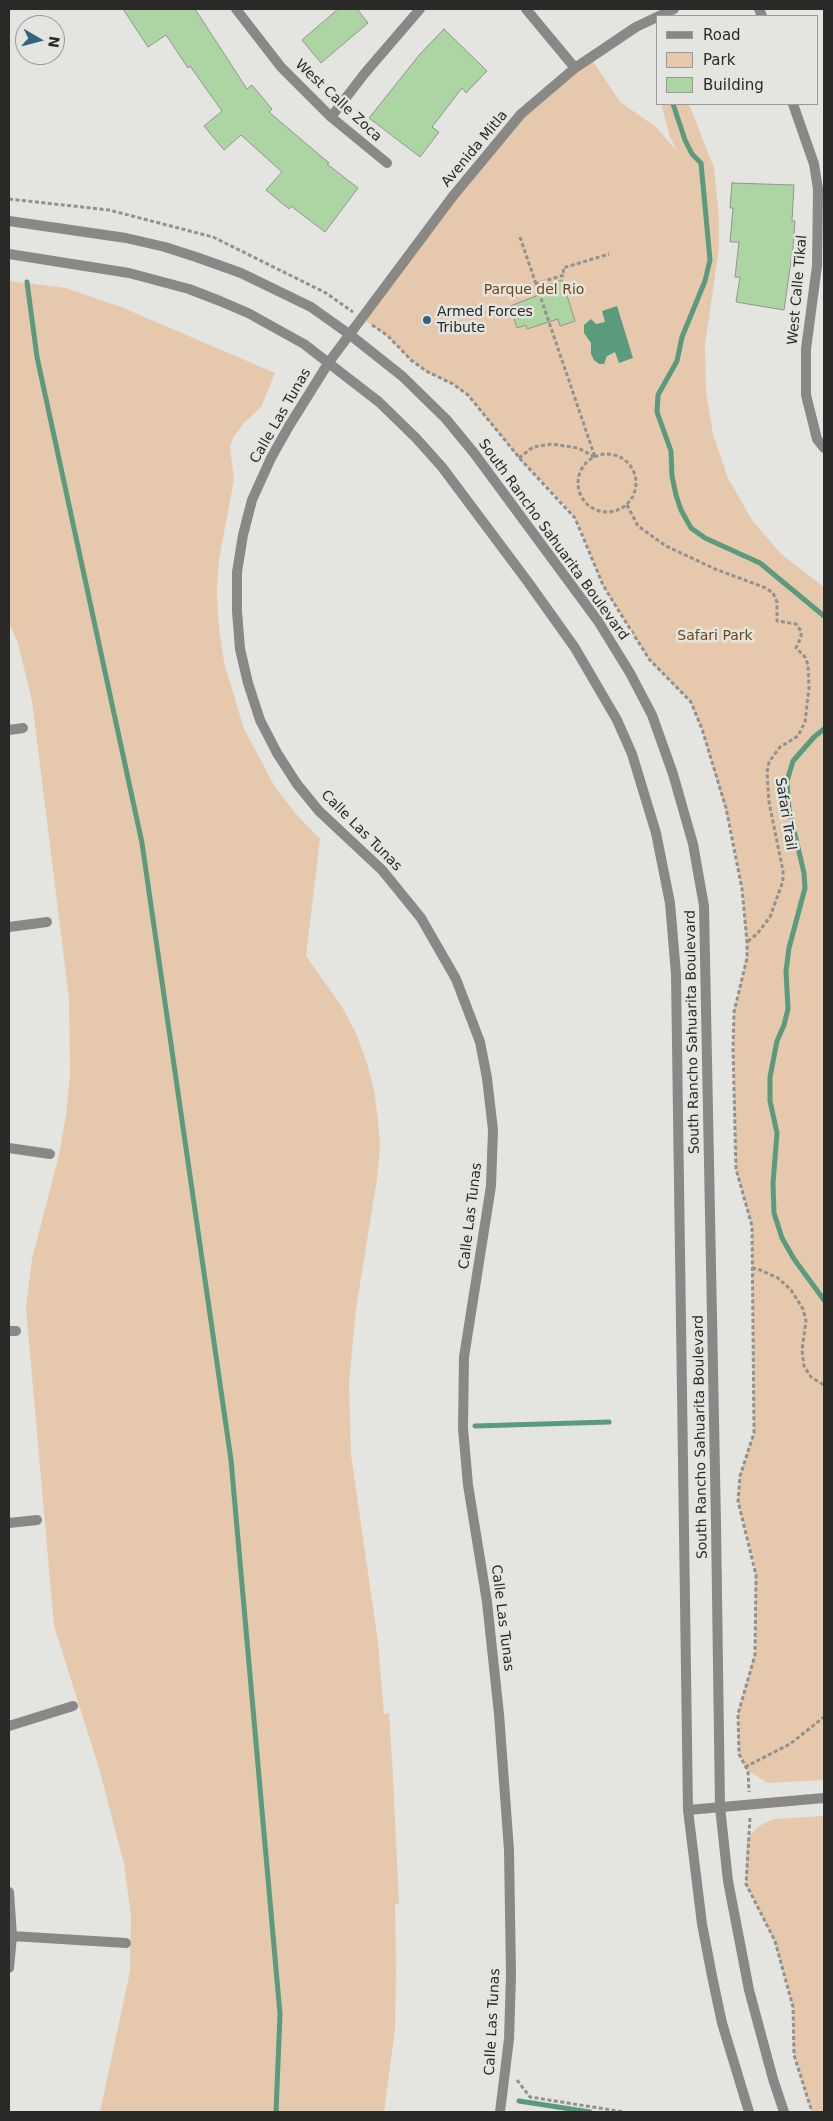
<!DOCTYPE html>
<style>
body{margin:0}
#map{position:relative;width:833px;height:2121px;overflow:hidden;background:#e4e4e1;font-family:"DejaVu Sans",sans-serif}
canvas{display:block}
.frame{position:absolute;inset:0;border:10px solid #292a28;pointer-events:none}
.legend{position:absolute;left:656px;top:15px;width:162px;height:90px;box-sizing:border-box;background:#e4e4e1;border:1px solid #999a97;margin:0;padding:6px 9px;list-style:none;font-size:15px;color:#292a28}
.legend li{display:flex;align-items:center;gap:10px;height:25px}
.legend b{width:25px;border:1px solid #999a97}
.north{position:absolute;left:15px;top:15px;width:50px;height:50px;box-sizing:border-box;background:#e4e4e1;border:1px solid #999a97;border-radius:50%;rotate:98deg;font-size:14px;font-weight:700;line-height:20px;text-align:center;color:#292a28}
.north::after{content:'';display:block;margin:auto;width:18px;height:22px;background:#306380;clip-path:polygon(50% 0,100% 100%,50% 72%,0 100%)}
</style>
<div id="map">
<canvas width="833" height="2121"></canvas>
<div class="frame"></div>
<ul class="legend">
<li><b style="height:6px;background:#898887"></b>Road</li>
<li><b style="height:14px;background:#e6c9ac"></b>Park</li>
<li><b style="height:14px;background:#add5a3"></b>Building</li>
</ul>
<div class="north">N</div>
</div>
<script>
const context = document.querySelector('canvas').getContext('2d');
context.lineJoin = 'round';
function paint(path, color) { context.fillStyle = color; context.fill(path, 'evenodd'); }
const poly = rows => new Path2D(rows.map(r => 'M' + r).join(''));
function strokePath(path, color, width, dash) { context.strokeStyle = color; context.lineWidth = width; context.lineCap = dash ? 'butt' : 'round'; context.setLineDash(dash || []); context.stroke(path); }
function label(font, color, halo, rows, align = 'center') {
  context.font = font + ' "DejaVu Sans",sans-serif'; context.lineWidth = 5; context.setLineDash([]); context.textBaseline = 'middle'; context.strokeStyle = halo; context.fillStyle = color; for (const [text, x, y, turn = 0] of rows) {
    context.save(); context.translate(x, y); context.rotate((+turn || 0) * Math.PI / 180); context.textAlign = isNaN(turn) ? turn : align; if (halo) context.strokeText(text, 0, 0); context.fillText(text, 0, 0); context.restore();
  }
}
paint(poly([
 [590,57,620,102,656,127,677,151,670,137,661,104,689,104,714,168,719,217,719,248,705,345,706,391,713,434,728,478,752,520,781,554,824,587,824,1780,768,1783,748,1771,739,1754,738,1714,756,1650,755,1564,738,1501,740,1476,754,1433,752,1226,736,1169,734,1107,734,1012,747,958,746,935,742,889,732,833,702,729,691,702,649,659,603,585,580,527,568,508,522,461,468,395,453,384,426,371,411,360,387,335,361,318,521,114],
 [9,281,66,288,121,307,275,373,261,407,243,424,233,438,230,446,234,480,219,559,217,592,219,628,224,662,244,729,275,787,296,814,320,839,306,956,342,1007,356,1033,367,1063,374,1090,378,1120,380,1146,377,1179,356,1309,349,1383,351,1455,378,1642,384,1714,389,1713,393,1777,399,1904,395,1904,396,1968,395,2030,384,2112,100,2112,130,1971,131,1916,124,1864,99,1768,54,1626,26,1308,32,1259,59,1155,66,1115,70,1076,69,999,32,701,18,643,9,623],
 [824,1816,824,2112,812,2112,794,2055,793,2007,775,1941,746,1884,747,1842,750,1835,759,1826,773,1819]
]), '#e6c9ac');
paint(poly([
 [617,306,633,358,619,363,615,352,607,356,604,364,599,364,594,360,591,354,591,343,584,333,584,325,591,319,596,324,605,322,602,311]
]), '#5a9a7d');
strokePath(poly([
 [673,104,685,140,692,154,701,163,710,260,705,281,682,337,677,361,658,395,657,412,671,451,672,476,676,495,681,510,691,528,705,538,760,563,824,616],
 [27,282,37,357,142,843,231,1460,280,2014,276,2112],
 [824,729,814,737,793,761,787,781,789,809,804,873,805,888,789,948,786,971,788,1009,784,1025,777,1041,770,1077,770,1101,777,1133,773,1183,774,1213,782,1238,794,1259,824,1300],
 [475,1426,609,1422],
 [519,2101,590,2112]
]), '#5a9a7d', 5);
const building = poly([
 [123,9,195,9,247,89,252,85,272,109,269,112,329,163,327,164,358,188,325,232,291,206,289,209,266,190,282,172,241,135,224,150,204,126,222,111,190,66,188,68,166,35,148,47,123,9],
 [338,9,357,9,368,23,321,63,302,40,338,9],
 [444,29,487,71,466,93,462,88,432,127,439,132,420,157,369,118,420,54,444,29],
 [732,183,794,185,792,221,795,221,793,247,784,310,736,302,740,277,735,277,739,242,730,242,733,208,730,208,732,183],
 [562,280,575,321,560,326,558,319,527,329,526,325,517,328,510,306,539,295,538,293,548,289,546,285,562,280]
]);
paint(building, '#add5a3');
strokePath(building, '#929492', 1);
strokePath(poly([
 [9,199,109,210,213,237,326,293,353,312],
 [520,237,595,457],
 [535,284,564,275,563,268,609,254],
 [372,325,387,335,411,360,426,371,453,384,468,395,522,461,575,518,603,585,622,616,649,659,691,702,702,729,726,808,742,889,747,942,747,958,734,1012,733,1049,736,1169,752,1226,754,1433,740,1476,738,1501,756,1575,755,1655,738,1714,739,1754,748,1771,749,1792],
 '578 483a29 29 0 1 1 58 0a29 29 0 1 1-58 0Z',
 [519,458,533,447,552,444,578,448,595,457],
 [627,505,638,526,666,546,715,569,766,588,773,593,777,602,777,621,796,624,801,631,801,637,796,648,805,657,808,665,809,688,805,722,798,736,780,747,774,755,769,762,767,772,769,802,783,871,783,881,770,917,757,934,747,942],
 [752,1268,758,1269,778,1278,791,1290,803,1309,806,1321,802,1350,804,1366,811,1377,824,1385],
 [745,1767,790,1744,824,1717],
 [750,1818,746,1884,775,1941,793,2007,794,2055,812,2112],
 [517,2080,530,2097,624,2112]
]), '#91918f', 3, [4, 2.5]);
strokePath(poly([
 [236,9,281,67,331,117,387,163],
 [526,9,575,68],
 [759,9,762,16],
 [659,16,674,9],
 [793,104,814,164,818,189,817,266,806,349,806,395,817,439,824,448],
 [331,117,365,73,420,9],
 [9,730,23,728],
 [9,927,47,922],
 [9,1148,50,1154],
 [9,1331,16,1331],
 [9,1523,37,1520],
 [9,1726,73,1706],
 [688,1810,824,1798],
 [9,1892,12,1936,9,1968],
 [12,1936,126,1943],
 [500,2112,509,2039,511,1976,509,1850,499,1714,487,1602,468,1485,463,1428,464,1357,491,1186,493,1130,487,1078,480,1042,456,979,421,918,382,870,319,811,297,784,277,753,260,720,248,683,240,649,237,611,237,572,243,535,252,500,271,458,289,426,329,362,453,196,521,114,575,68,636,27,657,17]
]), '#898887', 10);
strokePath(poly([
 [9,221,126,238,165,247,196,257,241,273,311,307,349,334,402,376,446,419,474,453,598,621,630,673,652,715,673,774,693,844,704,906,716,1523,720,1807,728,1881,749,1990,773,2079,784,2112],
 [9,254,129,273,189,289,220,301,248,313,304,344,379,402,416,438,442,467,528,582,575,648,617,720,632,754,656,833,670,903,676,974,688,1810,702,1924,712,1976,722,2023,749,2112]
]), '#898887', 10);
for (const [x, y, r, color] of [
 [427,320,5,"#306380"]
]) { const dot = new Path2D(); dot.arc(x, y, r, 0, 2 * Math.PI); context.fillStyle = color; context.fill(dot); strokePath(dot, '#e4e4e1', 2); }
label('14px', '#292a28', '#e4e4e1', [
 ["West Calle Zoca",338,101,43],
 ["Avenida Mitla",475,149,-50],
 ["West Calle Tikal",798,290,-85],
 ["Calle Las Tunas",281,416,-60],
 ["South Rancho Sahuarita Boulevard",553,540,54],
 ["Safari Trail",785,814,81],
 ["Calle Las Tunas",361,831,45],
 ["South Rancho Sahuarita Boulevard",693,1032,-91],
 ["Calle Las Tunas",471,1216,-83],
 ["South Rancho Sahuarita Boulevard",701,1437,-91],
 ["Calle Las Tunas",502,1618,83],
 ["Calle Las Tunas",493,2022,-87]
]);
label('14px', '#704610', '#e4e4e1', [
 ["Parque del Rio",534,290],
 ["Safari Park",715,636]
]);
label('14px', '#292a28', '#e4e4e1', [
 ["Armed Forces",437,312],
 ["Tribute",437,328]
], 'left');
</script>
